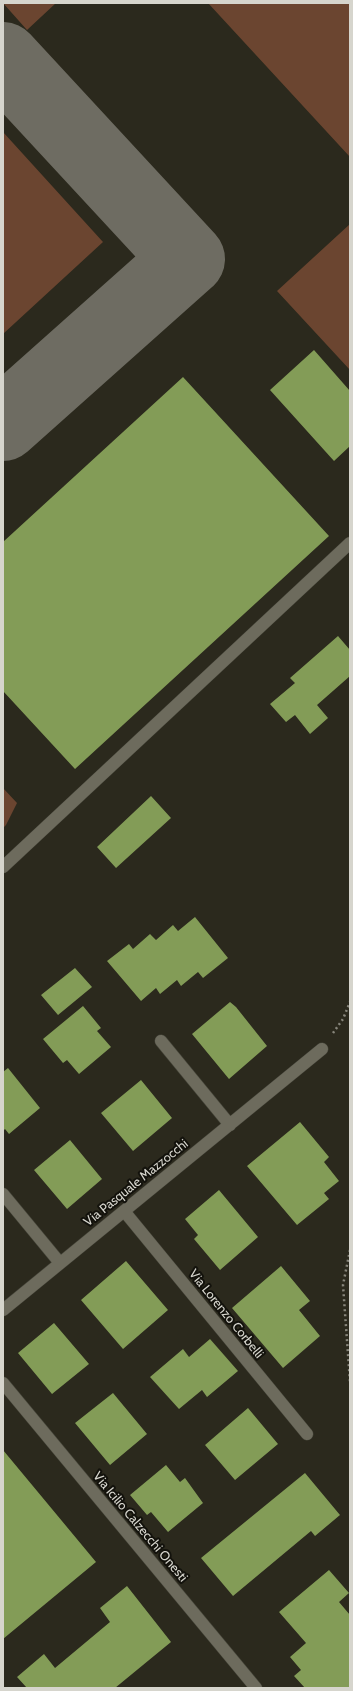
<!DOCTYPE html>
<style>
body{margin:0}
#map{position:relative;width:353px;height:1691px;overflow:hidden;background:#2b291d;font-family:Cabin,sans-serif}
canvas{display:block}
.frame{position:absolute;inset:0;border:4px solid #d6d5cd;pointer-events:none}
</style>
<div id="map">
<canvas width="353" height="1691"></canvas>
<div class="frame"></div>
</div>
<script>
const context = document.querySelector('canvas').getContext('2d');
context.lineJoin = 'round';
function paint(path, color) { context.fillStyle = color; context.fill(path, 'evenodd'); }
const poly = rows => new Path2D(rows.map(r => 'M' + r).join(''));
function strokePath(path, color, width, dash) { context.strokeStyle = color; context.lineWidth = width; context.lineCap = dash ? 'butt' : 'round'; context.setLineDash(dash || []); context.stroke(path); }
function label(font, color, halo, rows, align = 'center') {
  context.font = font + ' Cabin,sans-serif'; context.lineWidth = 4; context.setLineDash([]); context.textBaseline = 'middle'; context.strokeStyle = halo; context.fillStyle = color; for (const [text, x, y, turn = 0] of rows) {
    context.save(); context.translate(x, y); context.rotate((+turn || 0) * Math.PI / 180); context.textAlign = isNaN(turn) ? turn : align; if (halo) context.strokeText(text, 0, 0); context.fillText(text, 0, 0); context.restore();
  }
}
paint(poly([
 [3,3,56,3,27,30],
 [208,3,350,3,350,157],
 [3,132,103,242,3,334],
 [350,224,350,370,277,291],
 [3,788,17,803,6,825,3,828]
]), '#6b4530');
strokePath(poly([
 [3,59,188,259,3,424]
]), '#6e6c62', 74);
paint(poly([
 [314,350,350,391,350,446,334,461,270,390],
 [183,377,329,536,75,769,3,691,3,542],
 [338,636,350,650,350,676,317,705,328,718,310,734,295,715,286,722,270,704,295,683,290,678],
 [151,796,171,818,116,868,97,847],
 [195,917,228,958,203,978,198,972,181,986,177,980,160,994,156,988,141,1001,107,961,129,944,133,949,150,934,156,940,173,925,178,931],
 [75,968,92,987,58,1015,41,995],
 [230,1002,236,1007,267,1046,229,1079,192,1034],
 [83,1006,101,1028,97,1031,111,1047,79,1074,67,1060,63,1063,43,1039],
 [8,1068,40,1108,9,1134,5,1129,3,1131,3,1072],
 [141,1080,172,1118,133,1151,101,1113],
 [300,1122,329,1157,324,1162,339,1181,324,1193,329,1199,297,1225,247,1166],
 [70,1140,102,1179,67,1209,34,1170],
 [219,1190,258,1237,220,1270,194,1239,198,1235,185,1219],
 [126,1261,168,1310,123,1349,81,1300],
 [281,1266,310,1301,299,1310,320,1336,283,1368,232,1308],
 [54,1323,89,1364,52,1394,18,1353],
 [210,1339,238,1371,207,1397,202,1390,179,1409,150,1377,183,1349,189,1357],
 [113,1393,147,1434,110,1465,75,1423],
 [248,1408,278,1444,235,1480,205,1445],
 [3,1450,96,1562,3,1639],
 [166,1465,180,1482,185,1478,203,1503,168,1532,151,1512,147,1515,130,1495],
 [305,1473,340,1515,315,1536,311,1531,233,1596,201,1558],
 [329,1570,349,1593,339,1602,350,1615,350,1688,305,1688,294,1676,301,1670,290,1657,306,1643,279,1612],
 [127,1586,171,1642,115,1688,27,1688,17,1677,44,1654,55,1668,110,1622,100,1608]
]), '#839c57');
const minor = poly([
 [3,867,350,543],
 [161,1041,230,1125],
 [3,1194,60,1263],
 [124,1211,307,1434],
 [3,1310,322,1049],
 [3,1383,256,1688]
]);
strokePath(minor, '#46453a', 13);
strokePath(poly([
 [333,1033,343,1019,350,1002],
 [350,1250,343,1285,350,1382]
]), '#88867c', 2.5, [2, 3]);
strokePath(minor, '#6d6b5d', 12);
label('13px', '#d6d5cd', '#13120c', [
 ["Via Pasquale Mazzocchi",136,1183,-39],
 ["Via Lorenzo Corbelli",226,1314,51],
 ["Via Icilio Calzecchi Onesti",140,1527,50]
]);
</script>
